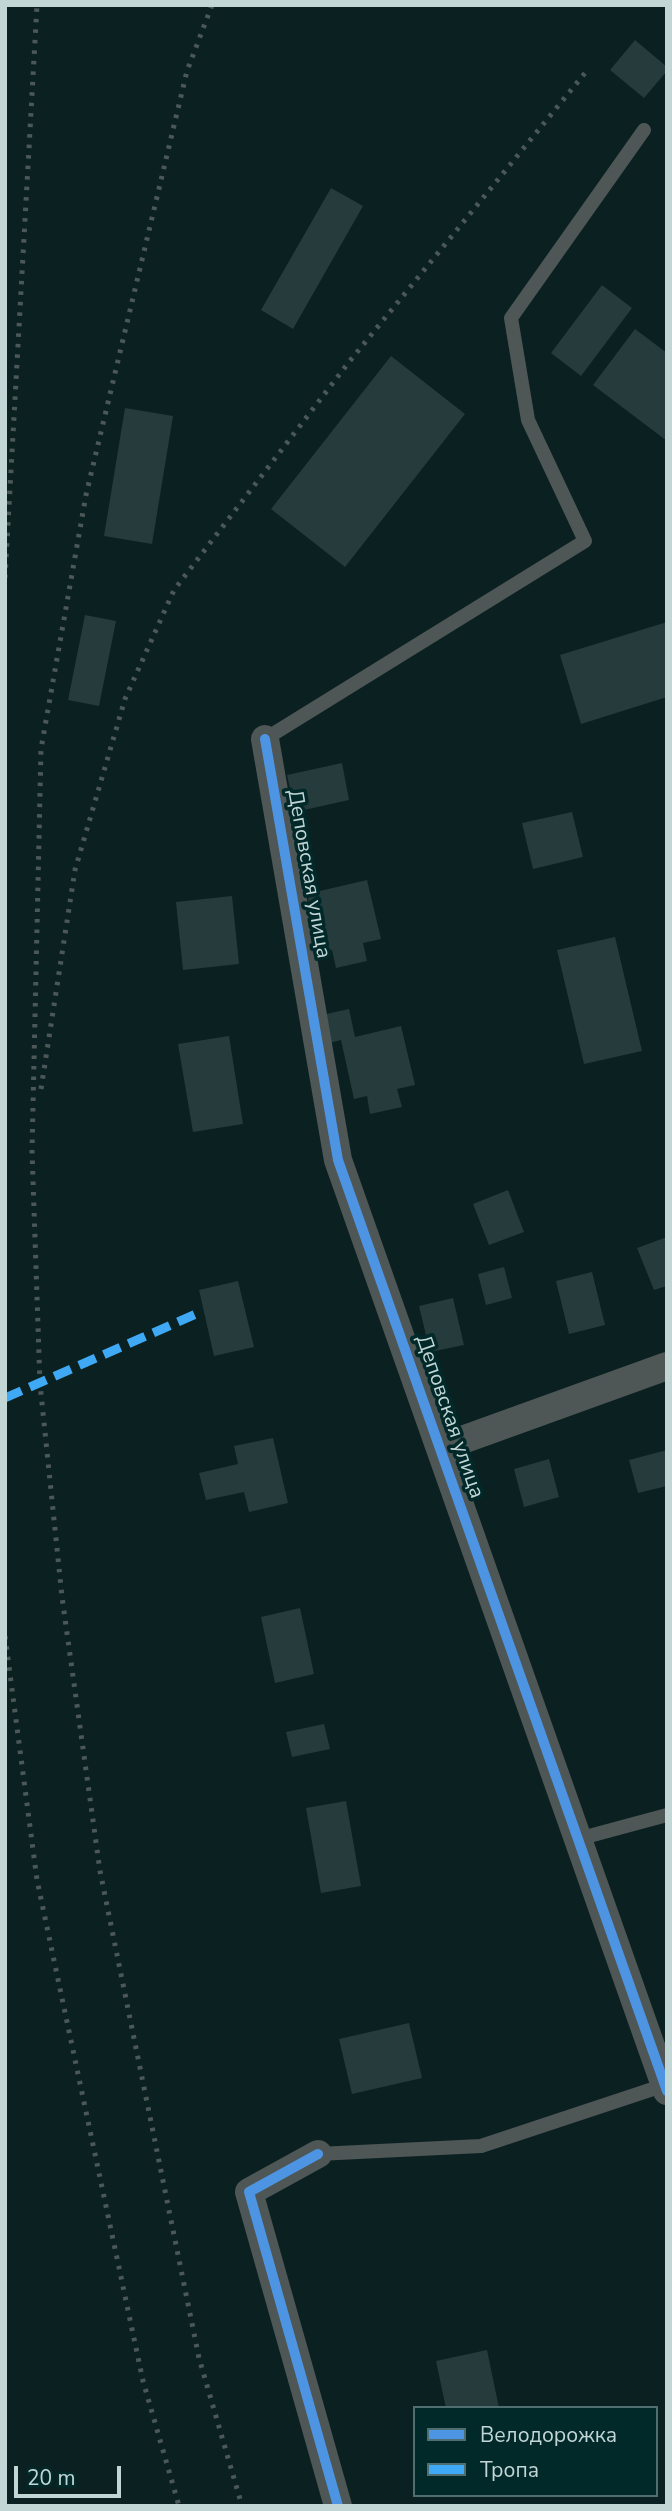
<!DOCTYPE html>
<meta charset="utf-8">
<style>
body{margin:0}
#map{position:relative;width:672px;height:2511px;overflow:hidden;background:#0b2121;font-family:"Nunito Sans",sans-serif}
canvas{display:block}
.frame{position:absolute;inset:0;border:7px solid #c3d6d6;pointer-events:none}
.legend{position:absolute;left:413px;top:2406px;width:245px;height:91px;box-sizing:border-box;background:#02292a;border:2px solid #4f6e6f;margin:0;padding:9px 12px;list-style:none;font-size:21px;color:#c3d6d6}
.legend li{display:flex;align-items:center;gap:14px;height:35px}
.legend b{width:35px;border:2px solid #4f6e6f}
.scale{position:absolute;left:14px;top:2466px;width:107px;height:32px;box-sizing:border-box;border:4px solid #c3d6d6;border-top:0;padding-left:9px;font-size:21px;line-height:24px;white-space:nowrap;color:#c3d6d6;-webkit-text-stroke:5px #02292a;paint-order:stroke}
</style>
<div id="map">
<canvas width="672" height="2511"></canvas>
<div class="frame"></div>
<ul class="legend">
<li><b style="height:9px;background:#4d94e3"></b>Велодорожка</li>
<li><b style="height:9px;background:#3fa9f5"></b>Тропа</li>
</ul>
<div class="scale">20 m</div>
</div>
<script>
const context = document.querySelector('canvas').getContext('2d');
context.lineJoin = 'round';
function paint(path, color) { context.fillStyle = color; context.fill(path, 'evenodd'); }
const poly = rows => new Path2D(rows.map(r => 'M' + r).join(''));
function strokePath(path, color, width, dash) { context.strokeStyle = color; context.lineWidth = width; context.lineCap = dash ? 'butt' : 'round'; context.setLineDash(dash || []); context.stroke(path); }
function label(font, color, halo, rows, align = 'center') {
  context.font = font + ' "Nunito Sans",sans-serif'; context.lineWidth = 7; context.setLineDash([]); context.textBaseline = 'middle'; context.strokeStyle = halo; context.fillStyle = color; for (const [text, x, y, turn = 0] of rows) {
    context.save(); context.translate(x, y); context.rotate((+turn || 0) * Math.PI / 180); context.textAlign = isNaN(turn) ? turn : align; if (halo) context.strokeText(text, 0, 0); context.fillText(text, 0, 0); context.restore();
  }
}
paint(poly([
 [635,40,667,67,667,71,644,98,610,70],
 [331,188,363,206,293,329,261,310],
 [602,285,632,308,581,376,551,353],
 [635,329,667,353,667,441,593,385],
 [391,356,465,414,345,567,271,509],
 [125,408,173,416,152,544,104,536],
 [85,615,116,621,99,706,68,700],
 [667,622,667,697,581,724,560,655],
 [342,763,349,800,295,812,287,775],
 [572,812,583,857,533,869,522,823],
 [367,880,381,939,363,943,367,961,336,968,332,950,320,953,307,894],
 [232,896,239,964,183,970,176,902],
 [615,937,642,1051,584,1064,557,950],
 [349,1009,355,1037,401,1026,415,1085,397,1089,402,1107,370,1114,367,1096,354,1099,341,1040,329,1043,322,1015],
 [229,1036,243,1124,193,1132,178,1044],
 [508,1190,524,1232,489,1245,473,1204],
 [667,1237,667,1286,654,1290,637,1248],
 [504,1267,512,1298,486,1305,478,1274],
 [592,1272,605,1325,569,1334,556,1281],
 [238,1281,254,1347,214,1356,199,1290],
 [453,1298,464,1345,430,1352,419,1306],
 [273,1438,288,1503,249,1512,244,1492,206,1500,199,1473,238,1464,234,1446],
 [667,1450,667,1486,638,1493,629,1460],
 [549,1459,559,1497,524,1507,514,1469],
 [300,1608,314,1674,275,1683,261,1617],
 [324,1724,330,1749,292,1757,286,1732],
 [346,1801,361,1886,321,1893,306,1808],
 [409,2023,422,2078,352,2094,339,2039],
 [487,2350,499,2408,446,2408,436,2361]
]), '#263b3b');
strokePath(poly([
 [265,739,585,541,528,420,511,318,644,130],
 [578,1839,667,1815],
 [318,2154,481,2146,665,2085]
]), '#4e5656', 14);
strokePath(poly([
 [265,739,338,1160,667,2091],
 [440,1448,667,1366],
 [318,2154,249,2192,338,2506]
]), '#4e5656', 28);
strokePath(poly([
 [212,5,187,71,86,495,41,749,32,1151,40,1384,62,1597,100,1871,199,2358,242,2506],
 [5,578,37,5],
 [41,1089,75,870,125,699,174,590,349,362,585,73],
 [5,1636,37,1880,143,2381,179,2506]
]), '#4c5858', 5, [3.5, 7]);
strokePath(poly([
 [5,1398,196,1314]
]), '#3fa9f5', 9, [18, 9]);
strokePath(poly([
 [265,739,338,1160,667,2091],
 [318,2154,249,2192,338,2506]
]), '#4d94e3', 10);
label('21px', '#c3d6d6', '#02292a', [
 ["Деповская улица",308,874,80],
 ["Деповская улица",449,1417,71]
]);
</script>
